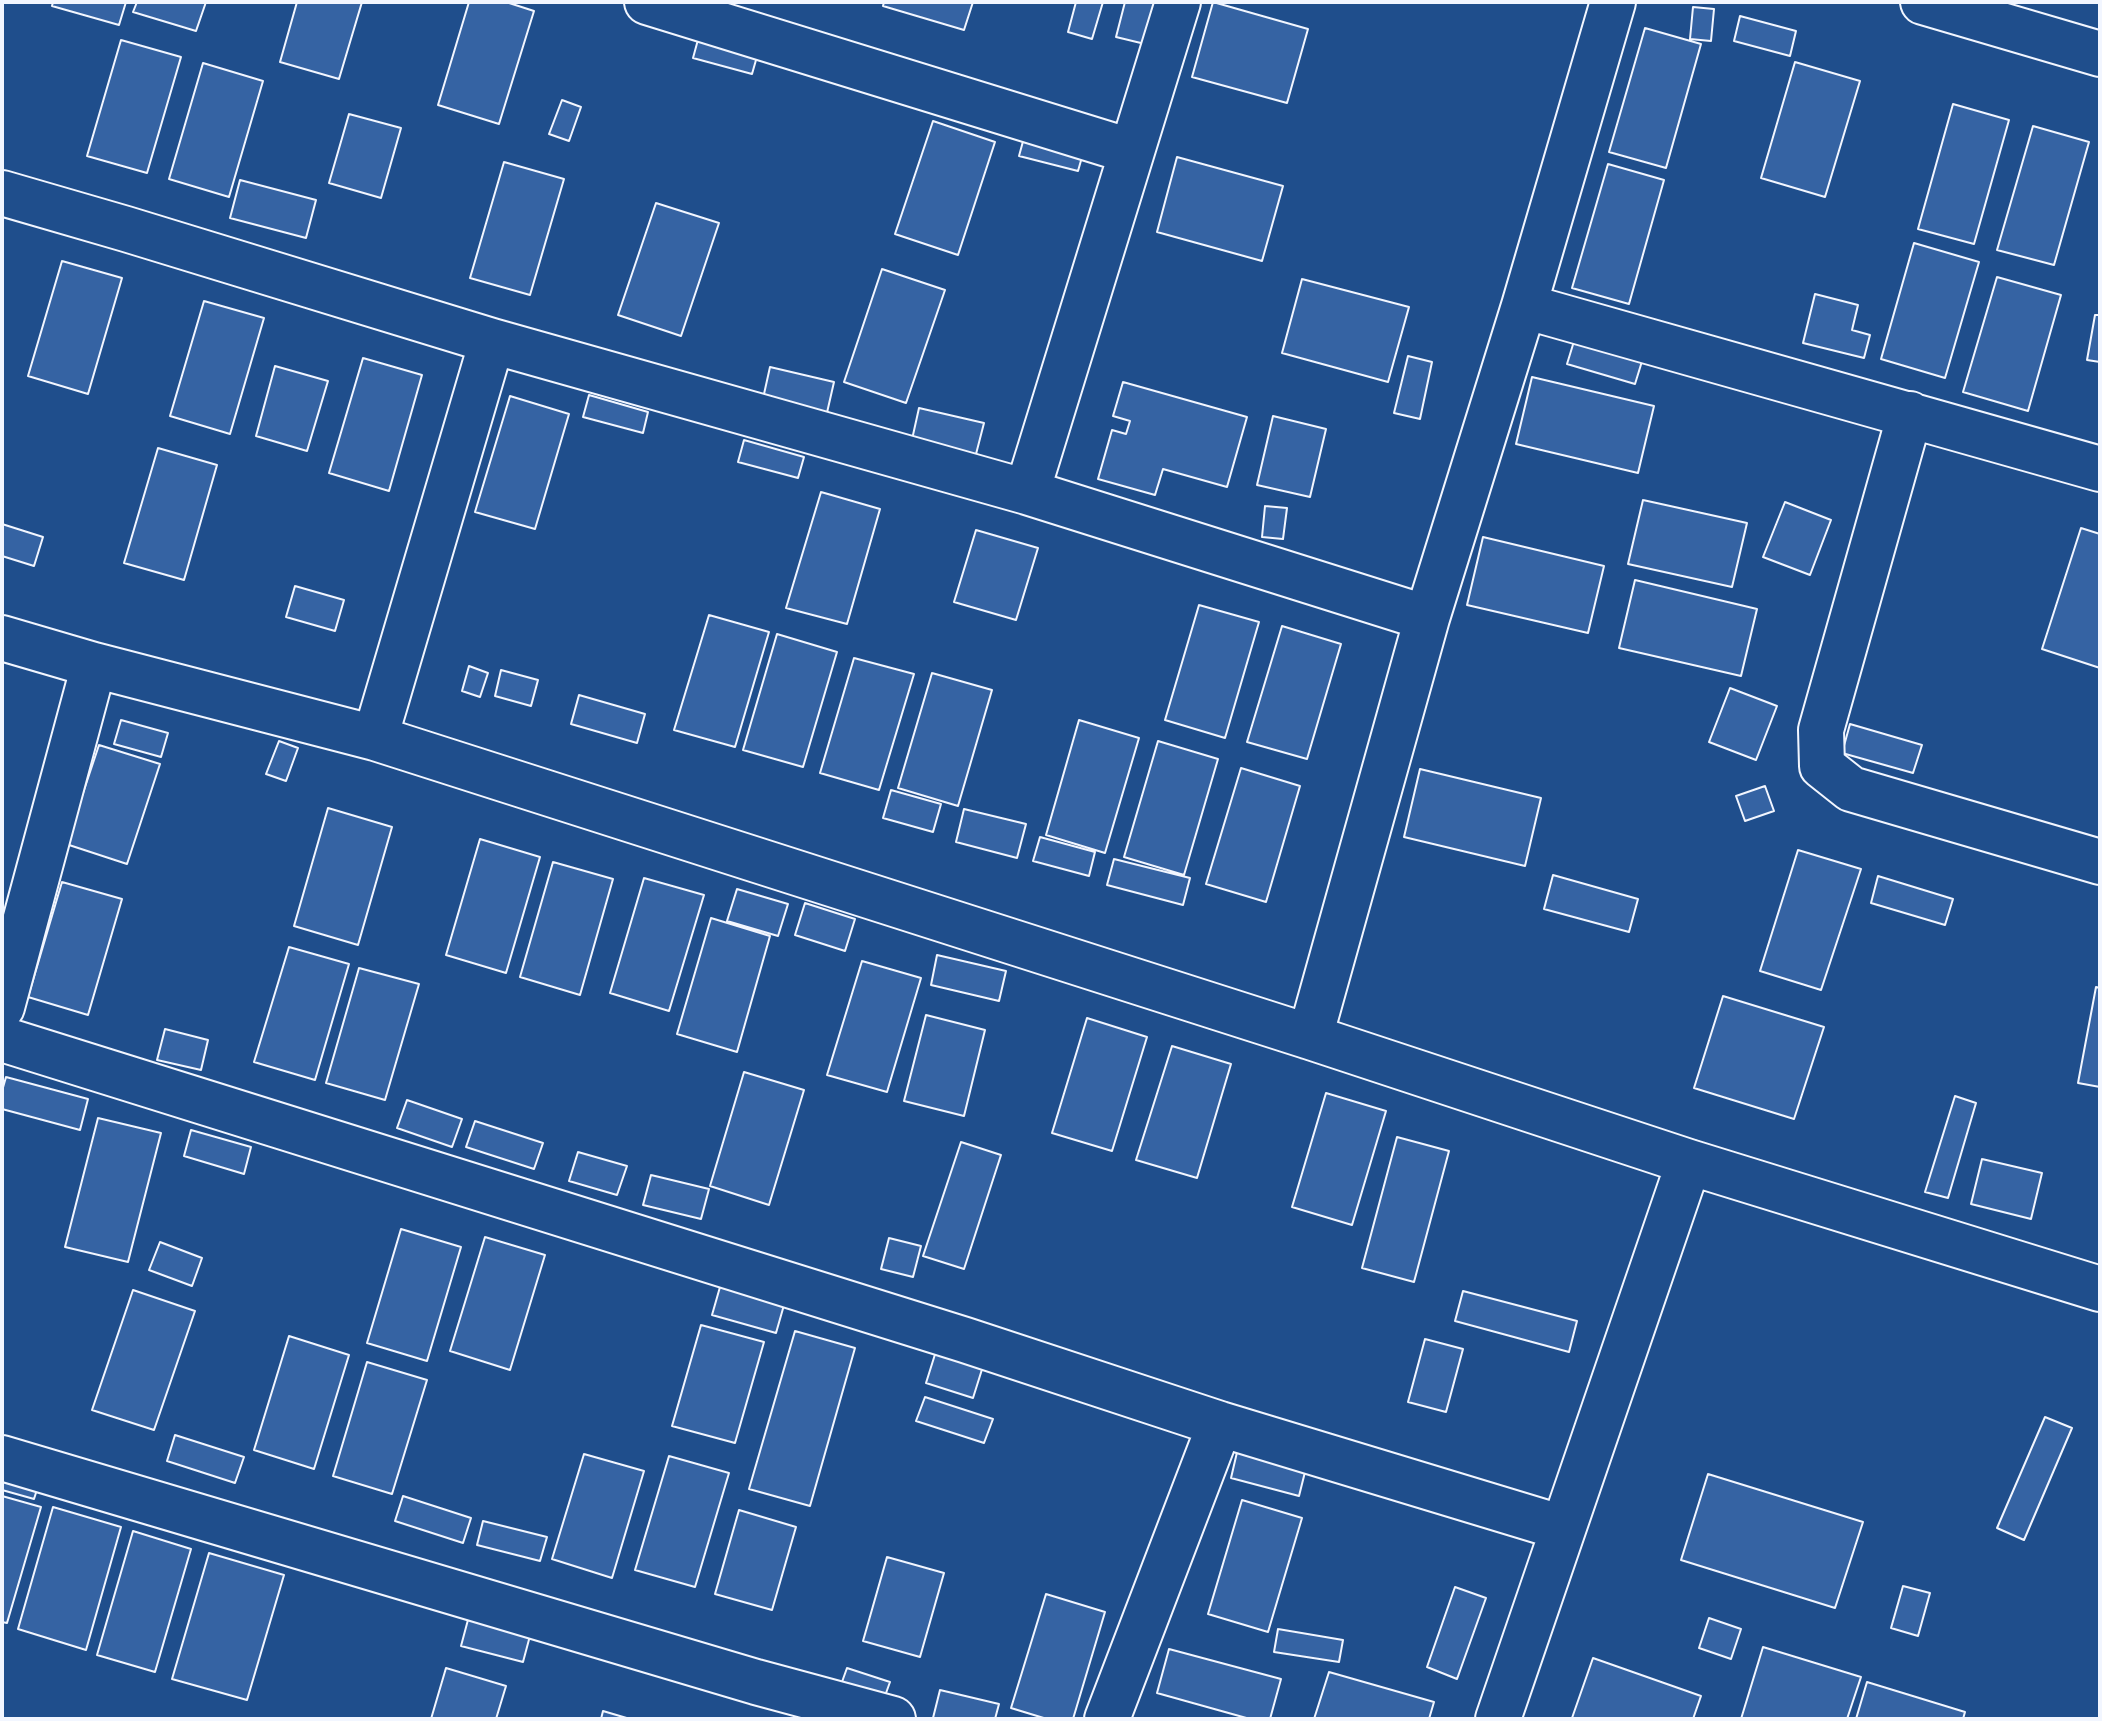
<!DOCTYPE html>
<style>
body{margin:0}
#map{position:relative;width:2102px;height:1721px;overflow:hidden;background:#1f4e8c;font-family:"Times New Roman",serif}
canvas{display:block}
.frame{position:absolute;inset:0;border:4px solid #f2f6ff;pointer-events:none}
</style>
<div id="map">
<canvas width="2102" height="1721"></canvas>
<div class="frame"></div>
</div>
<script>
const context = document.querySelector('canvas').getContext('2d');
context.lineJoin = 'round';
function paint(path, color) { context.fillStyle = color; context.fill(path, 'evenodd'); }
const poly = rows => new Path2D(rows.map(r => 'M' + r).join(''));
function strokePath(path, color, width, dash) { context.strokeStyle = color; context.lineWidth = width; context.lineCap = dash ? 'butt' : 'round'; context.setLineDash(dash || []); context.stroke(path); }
const building = poly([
 [53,2,126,2,119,25,52,6,53,2],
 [137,2,206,2,196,31,133,12,137,2],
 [297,2,362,2,339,79,280,62,297,2],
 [469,2,506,2,534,11,499,124,438,105,469,2],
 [884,2,973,2,964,30,883,6,884,2],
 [1076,2,1103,2,1092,39,1068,32,1076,2],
 [1125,2,1155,2,1145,44,1116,37,1125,2],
 [1213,2,1308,29,1287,103,1192,77,1213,2],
 [1693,7,1714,9,1711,41,1690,39,1693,7],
 [1740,16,1796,31,1790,56,1734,41,1740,16],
 [1645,28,1701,44,1666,168,1609,152,1645,28],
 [699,36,758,53,752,74,693,58,699,36],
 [121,40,181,57,147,173,87,156,121,40],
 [1795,62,1860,81,1825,197,1761,178,1795,62],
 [203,63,263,81,229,197,169,179,203,63],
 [562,100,581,107,569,141,549,134,562,100],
 [1953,104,2009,120,1974,244,1918,229,1953,104],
 [349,114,401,128,381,198,329,183,349,114],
 [933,121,995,142,958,255,895,234,933,121],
 [2033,126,2089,142,2054,265,1997,250,2033,126],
 [1025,134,1084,150,1078,171,1019,156,1025,134],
 [1177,157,1283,186,1262,261,1157,232,1177,157],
 [504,162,564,179,530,295,470,278,504,162],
 [1608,164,1664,180,1629,304,1572,288,1608,164],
 [240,180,316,200,306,238,230,218,240,180],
 [656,203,719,223,681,336,618,315,656,203],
 [1914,243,1979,262,1945,378,1881,359,1914,243],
 [62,261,122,278,88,394,28,376,62,261],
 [882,269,945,290,906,403,844,382,882,269],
 [1997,277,2061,295,2028,411,1963,392,1997,277],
 [1302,279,1409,307,1388,382,1282,353,1302,279],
 [1815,294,1858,305,1852,330,1870,335,1864,358,1803,343,1815,294],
 [204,301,264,318,230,434,170,416,204,301],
 [2095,315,2100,315,2100,362,2087,360,2095,315],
 [1575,338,1643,358,1635,384,1567,364,1575,338],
 [1408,356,1432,362,1420,419,1394,413,1408,356],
 [363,358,422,375,389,491,329,473,363,358],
 [275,366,328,381,307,451,256,436,275,366],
 [770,367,834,382,826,417,762,403,770,367],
 [1532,377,1654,406,1638,473,1516,444,1532,377],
 [1123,382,1247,417,1227,487,1163,469,1155,495,1098,479,1112,430,1126,434,1130,421,1113,416,1123,382],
 [589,395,648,412,643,433,583,417,589,395],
 [510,396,569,414,535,529,475,512,510,396],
 [919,408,984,423,975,458,911,444,919,408],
 [1273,416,1326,429,1310,497,1257,485,1273,416],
 [744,440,804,457,798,478,738,462,744,440],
 [158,448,217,465,184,580,124,563,158,448],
 [821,492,880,509,847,624,786,608,821,492],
 [1643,500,1747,523,1732,587,1628,564,1643,500],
 [1785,502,1831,520,1810,575,1763,557,1785,502],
 [1265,506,1287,508,1283,539,1262,537,1265,506],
 [2,524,43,537,34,566,2,556,2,524],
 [2081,528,2100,534,2100,668,2042,649,2081,528],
 [976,530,1038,548,1016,620,954,602,976,530],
 [1483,537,1604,566,1588,633,1467,605,1483,537],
 [1635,580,1757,609,1741,676,1619,648,1635,580],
 [295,586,344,600,335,631,286,617,295,586],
 [1199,605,1259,622,1225,738,1165,720,1199,605],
 [709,615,769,632,735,747,674,730,709,615],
 [1282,626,1341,644,1307,759,1247,742,1282,626],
 [777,634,837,652,803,767,743,750,777,634],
 [854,658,914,674,879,790,820,773,854,658],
 [469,666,488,673,480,697,462,691,469,666],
 [501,670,538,680,531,706,495,696,501,670],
 [932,673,992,690,958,806,898,788,932,673],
 [1730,688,1777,706,1756,760,1709,742,1730,688],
 [579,695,645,714,637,743,571,724,579,695],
 [121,720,168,733,161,757,114,744,121,720],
 [1079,720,1139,738,1105,853,1046,835,1079,720],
 [1850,724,1922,745,1913,773,1842,753,1850,724],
 [279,741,298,748,286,781,266,774,279,741],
 [1158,741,1218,759,1184,875,1124,857,1158,741],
 [99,745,160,764,127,864,66,844,99,745],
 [1241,768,1300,786,1266,902,1206,884,1241,768],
 [1420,769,1541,798,1525,866,1404,837,1420,769],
 [1765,786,1774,811,1745,821,1736,796,1765,786],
 [891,790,941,804,933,832,883,818,891,790],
 [328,808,392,827,358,945,294,926,328,808],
 [964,809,1026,824,1017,858,956,842,964,809],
 [1040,837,1095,852,1089,876,1033,861,1040,837],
 [480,839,540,857,506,973,446,955,480,839],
 [1798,850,1861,869,1821,990,1760,971,1798,850],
 [1114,859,1190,878,1183,905,1107,885,1114,859],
 [553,862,613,879,580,995,520,977,553,862],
 [1553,875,1638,899,1629,932,1544,909,1553,875],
 [1878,876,1953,899,1945,925,1871,903,1878,876],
 [644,878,704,895,669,1011,610,993,644,878],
 [62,882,122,899,88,1015,28,997,62,882],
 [737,889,788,904,778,936,727,921,737,889],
 [805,903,855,919,845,951,795,935,805,903],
 [711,918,770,936,737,1052,677,1034,711,918],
 [289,947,349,964,315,1080,254,1062,289,947],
 [937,955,1006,971,999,1001,931,985,937,955],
 [862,961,921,978,887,1092,827,1075,862,961],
 [359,968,419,984,385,1100,326,1083,359,968],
 [2096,987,2100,988,2100,1087,2078,1083,2096,987],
 [1723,996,1824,1027,1794,1119,1694,1088,1723,996],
 [926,1015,985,1030,964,1116,904,1101,926,1015],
 [1087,1018,1147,1037,1112,1151,1052,1133,1087,1018],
 [165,1029,208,1040,201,1070,157,1060,165,1029],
 [1172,1046,1231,1064,1197,1178,1136,1160,1172,1046],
 [744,1072,804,1090,769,1205,710,1186,744,1072],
 [6,1077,88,1099,80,1130,2,1109,2,1091,6,1077],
 [1326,1093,1386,1111,1352,1225,1292,1207,1326,1093],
 [1955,1096,1976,1103,1948,1198,1925,1192,1955,1096],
 [407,1100,462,1119,452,1147,397,1128,407,1100],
 [98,1118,161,1133,128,1262,65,1247,98,1118],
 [475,1121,543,1143,534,1169,466,1147,475,1121],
 [191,1130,251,1147,244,1174,184,1156,191,1130],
 [1397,1137,1449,1151,1414,1282,1362,1268,1397,1137],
 [961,1142,1001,1155,964,1269,923,1256,961,1142],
 [578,1152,627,1166,617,1195,569,1181,578,1152],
 [1982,1159,2042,1173,2031,1219,1971,1204,1982,1159],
 [651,1175,709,1189,701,1219,643,1205,651,1175],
 [401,1229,461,1247,427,1361,367,1343,401,1229],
 [485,1237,545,1255,510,1370,450,1351,485,1237],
 [889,1238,921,1246,913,1277,881,1269,889,1238],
 [160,1242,202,1258,192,1286,149,1270,160,1242],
 [720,1287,784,1305,776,1333,712,1315,720,1287],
 [133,1290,195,1311,154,1430,92,1410,133,1290],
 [1463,1291,1577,1321,1569,1352,1455,1321,1463,1291],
 [701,1325,764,1342,735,1443,672,1426,701,1325],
 [795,1331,855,1348,810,1506,749,1489,795,1331],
 [289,1336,349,1355,314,1469,254,1450,289,1336],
 [1425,1339,1463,1349,1446,1412,1408,1402,1425,1339],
 [937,1348,984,1363,973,1398,926,1383,937,1348],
 [367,1362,427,1380,392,1494,333,1476,367,1362],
 [925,1397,993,1419,984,1443,916,1421,925,1397],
 [2045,1417,2072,1428,2024,1540,1997,1528,2045,1417],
 [175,1435,244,1457,235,1483,167,1461,175,1435],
 [1238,1448,1307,1464,1299,1496,1231,1478,1238,1448],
 [584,1454,644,1471,612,1578,552,1559,584,1454],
 [669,1456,729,1473,695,1587,635,1570,669,1456],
 [2,1465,41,1477,34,1499,2,1490,2,1465],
 [1708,1474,1863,1522,1835,1608,1681,1560,1708,1474],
 [2,1496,41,1507,7,1623,2,1622,2,1496],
 [403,1496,471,1518,463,1543,395,1521,403,1496],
 [1242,1500,1302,1518,1268,1632,1208,1614,1242,1500],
 [53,1507,121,1527,86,1650,18,1629,53,1507],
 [739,1510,796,1527,772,1610,715,1594,739,1510],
 [483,1521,547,1537,540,1561,477,1545,483,1521],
 [133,1531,191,1549,155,1672,97,1655,133,1531],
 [209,1553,284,1575,247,1700,172,1679,209,1553],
 [887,1557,944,1573,920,1657,863,1641,887,1557],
 [1903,1586,1930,1593,1918,1636,1891,1628,1903,1586],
 [1455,1587,1486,1598,1457,1679,1427,1667,1455,1587],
 [1046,1594,1105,1612,1073,1719,1047,1719,1011,1708,1046,1594],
 [469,1616,531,1632,523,1662,461,1646,469,1616],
 [1709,1618,1741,1629,1731,1659,1699,1648,1709,1618],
 [1278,1629,1343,1640,1339,1662,1274,1652,1278,1629],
 [1763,1647,1861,1677,1847,1719,1741,1719,1763,1647],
 [1169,1649,1281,1679,1270,1719,1250,1719,1157,1693,1169,1649],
 [1593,1658,1701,1696,1693,1719,1572,1718,1593,1658],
 [446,1668,506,1686,496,1719,431,1719,446,1668],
 [847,1668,890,1682,881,1707,838,1693,847,1668],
 [1329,1672,1434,1702,1429,1719,1314,1719,1329,1672],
 [1867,1682,1965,1712,1963,1719,1856,1719,1867,1682],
 [940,1690,999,1704,995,1719,933,1718,940,1690],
 [603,1711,630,1719,601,1719,603,1711]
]);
paint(building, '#3563a3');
strokePath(building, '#f2f6ff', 2);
const street = poly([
 [647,2,1130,151],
 [1923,2,2100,54],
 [2,193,126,229,492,341,1027,492,1427,618],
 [1524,306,2100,469],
 [1910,414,1821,730,1822,766,1851,789,2100,862],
 [1027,492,1178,2],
 [2,638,94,665,375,738,1310,1037,1689,1162,2100,1289],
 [375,738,492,341],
 [2,1007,94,665],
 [1310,1037,1427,618,1524,306,1613,2],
 [2,1039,965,1340,1220,1424,1563,1528],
 [2,1458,756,1682,893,1719],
 [1107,1719,1220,1424],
 [1498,1719,1689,1162]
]);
strokePath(street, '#f2f6ff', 48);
strokePath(street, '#1f4e8c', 44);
</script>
